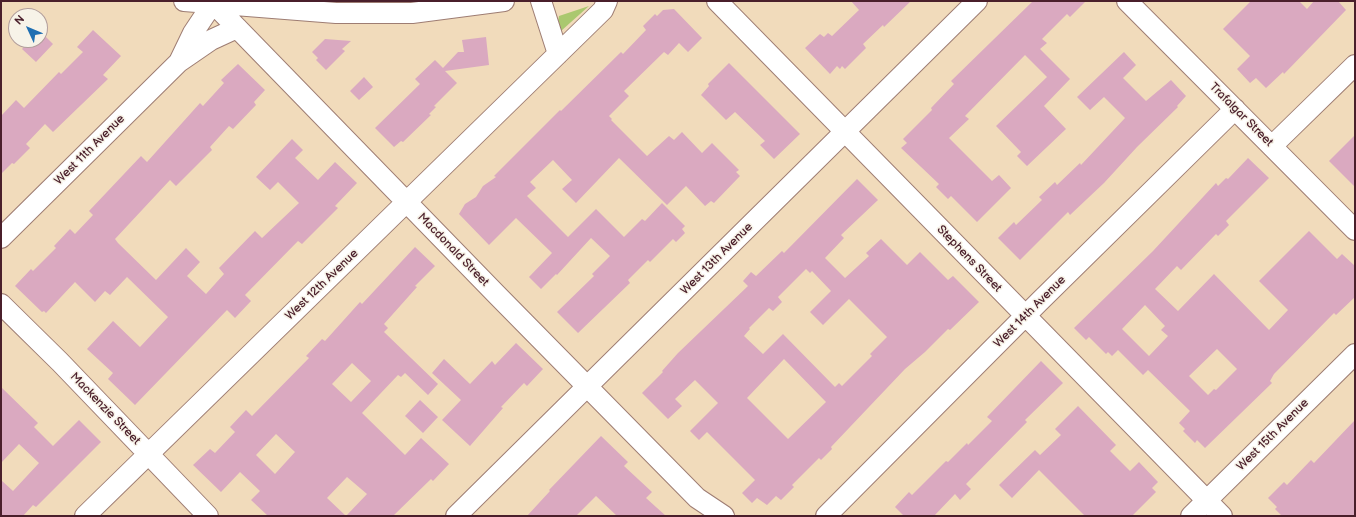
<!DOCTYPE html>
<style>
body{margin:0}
#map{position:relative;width:1356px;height:517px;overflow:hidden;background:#f1dbbb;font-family:"Balsamiq Sans",sans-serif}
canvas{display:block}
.frame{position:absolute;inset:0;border:2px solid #4a1f2b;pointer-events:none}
.north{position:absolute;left:8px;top:8px;width:40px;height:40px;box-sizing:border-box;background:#f7f3e8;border:1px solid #b29e9c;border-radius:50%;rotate:314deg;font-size:11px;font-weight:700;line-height:16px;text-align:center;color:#4a1f2b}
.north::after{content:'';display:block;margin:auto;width:14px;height:18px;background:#1f6fb2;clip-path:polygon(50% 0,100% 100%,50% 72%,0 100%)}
</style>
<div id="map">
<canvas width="1356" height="517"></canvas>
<div class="frame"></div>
<div class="north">N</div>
</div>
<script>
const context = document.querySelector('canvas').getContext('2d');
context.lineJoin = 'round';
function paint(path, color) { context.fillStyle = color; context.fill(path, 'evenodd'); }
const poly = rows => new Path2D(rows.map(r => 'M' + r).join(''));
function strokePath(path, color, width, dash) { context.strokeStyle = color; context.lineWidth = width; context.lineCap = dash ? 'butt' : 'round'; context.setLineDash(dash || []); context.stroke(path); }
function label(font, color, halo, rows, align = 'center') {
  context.font = font + ' "Balsamiq Sans",sans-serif'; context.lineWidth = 3; context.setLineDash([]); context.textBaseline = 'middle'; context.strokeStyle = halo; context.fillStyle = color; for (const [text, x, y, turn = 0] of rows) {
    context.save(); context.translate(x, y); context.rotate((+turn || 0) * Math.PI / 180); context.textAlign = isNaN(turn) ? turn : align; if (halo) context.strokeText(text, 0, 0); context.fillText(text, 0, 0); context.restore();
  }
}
paint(poly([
 [589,6,561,31,558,21,559,16]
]), '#aac86f');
paint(poly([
 [851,1,911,1,884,27,883,25,863,44,866,48,845,69,842,66,840,69,837,66,830,74,805,48,820,34,824,37,828,33,832,36,859,10],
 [1033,1,1086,1,1070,17,1067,14,1042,39,1047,43,1040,49,1070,79,1044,106,1066,129,1027,166,1017,156,1021,152,996,126,1047,77,1025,55,965,116,969,119,949,138,992,181,999,175,1011,188,977,222,951,196,948,199,936,187,939,184,901,148,907,143,903,139,932,110,931,108,954,84,951,81],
 [1251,1,1299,1,1307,9,1314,1,1338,1,1346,10,1284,74,1283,72,1266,88,1256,78,1250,83,1237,69,1250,56,1223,29],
 [674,9,702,38,688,52,679,43,668,55,664,52,624,91,629,96,609,116,612,119,611,120,647,156,669,136,674,140,682,132,702,153,712,143,739,170,736,172,740,176,714,203,711,201,705,206,686,186,667,205,619,158,576,203,562,189,572,180,553,160,530,182,536,188,527,196,568,237,596,209,624,237,642,219,645,221,662,203,685,226,682,229,685,233,676,242,673,239,650,262,648,260,628,280,630,283,578,333,557,312,594,276,592,274,610,256,591,238,557,275,556,274,541,289,529,277,552,253,516,218,489,245,459,214,465,204,476,197,483,186,496,177,494,176,560,110,561,111,621,52,623,54,646,30,643,26,655,14,657,16,663,10],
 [93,30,121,56,103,75,108,79,53,132,45,124,26,144,30,148,14,164,12,163,1,174,1,116,16,100,24,108,59,72,61,74,83,52,77,47],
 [41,32,53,44,36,62,22,49,30,40,40,40],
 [486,37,489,65,445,71,457,83,434,106,436,107,429,114,431,115,403,142,401,141,394,147,375,128,420,84,415,79,435,60,443,68,458,52,464,52,462,40],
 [325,39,351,41,342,49,345,51,326,70,316,60,318,58,312,52],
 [1124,52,1136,65,1123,78,1146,101,1171,80,1186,96,1177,106,1178,107,1137,147,1104,183,1070,215,1068,212,1020,260,998,238,1014,222,1016,225,1042,200,1039,197,1055,182,1057,185,1080,163,1081,165,1125,118,1104,97,1090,110,1077,97],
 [729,63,800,134,774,159,760,145,765,141,735,112,726,120,701,95,709,86,708,84],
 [238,64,265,90,254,102,256,105,233,129,229,126,210,147,212,150,176,186,170,180,115,239,118,243,156,280,186,248,200,262,187,276,206,294,224,274,219,268,255,231,262,238,299,203,278,182,270,190,256,177,292,139,303,150,295,158,318,180,335,162,357,183,335,206,338,208,302,244,298,241,245,295,251,301,235,318,227,310,135,405,108,379,113,373,87,349,113,321,140,347,168,317,127,277,110,295,105,291,95,302,75,282,46,313,44,311,42,312,15,286,31,269,33,271,56,248,54,246,70,229,75,234,93,215,89,211,141,156,147,162,200,103,203,106,224,83,221,80],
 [364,77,373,87,359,100,350,91],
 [1355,135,1355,187,1329,161],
 [1248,158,1269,178,1226,221,1229,225,1218,236,1216,234,1181,270,1177,266,1155,289,1178,311,1214,274,1269,330,1288,310,1259,281,1309,231,1337,259,1342,254,1355,266,1355,297,1336,315,1334,313,1274,374,1270,381,1272,383,1205,448,1197,440,1195,443,1183,431,1185,429,1179,423,1190,411,1148,370,1143,375,1118,350,1112,356,1108,352,1106,354,1089,337,1086,340,1074,328,1153,251,1216,183,1218,186,1226,178,1228,179],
 [1145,305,1165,326,1161,330,1168,336,1149,356,1122,329],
 [1217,349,1237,369,1216,390,1214,389,1208,395,1189,376],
 [857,179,878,200,841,235,844,238,825,258,845,278,869,256,866,253,881,239,907,265,920,252,948,280,953,276,979,302,950,330,948,329,925,352,905,369,831,447,832,449,821,460,819,458,792,485,794,487,781,500,776,496,767,505,757,498,752,503,742,493,755,480,707,432,699,440,690,431,718,403,695,380,675,399,682,406,668,419,642,393,663,372,662,371,678,353,748,286,743,281,751,272,756,276,782,251,784,253],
 [806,269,810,273,812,271,831,291,810,312,823,325,849,299,887,337,870,354,872,356,842,386,839,383,835,387,783,334,763,354,744,336,750,329,749,328,769,308,773,311,782,302,778,297],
 [784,359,826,402,788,439,747,398],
 [415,247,435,266,415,286,417,287,384,324,388,328,384,332,438,384,428,395,405,373,401,377,398,375,362,413,405,455,421,438,449,464,433,481,431,479,393,516,268,516,251,500,260,491,240,472,221,492,193,465,210,449,215,453,235,432,230,427,246,410,252,416,309,358,306,356,322,339,325,341,360,302,362,304],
 [352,363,371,381,351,402,332,384],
 [276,434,295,452,275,474,256,455],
 [347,477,367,494,346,516,327,498],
 [516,343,543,369,527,386,524,383,501,407,503,408,470,446,442,420,461,400,432,373,444,359,470,384,492,361,495,365],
 [1041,361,1063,383,1025,420,1027,422,966,484,971,489,960,500,955,494,934,516,904,516,895,507,909,492,912,495,946,461,948,462,967,443,968,445,992,421,987,417],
 [1,387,38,423,34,427,53,446,79,420,101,442,36,507,33,505,23,516,1,516,1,480,13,491,39,463,19,444,1,463],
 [420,400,438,417,423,433,405,416],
 [1078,406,1116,445,1110,451,1130,471,1139,462,1158,482,1152,488,1156,492,1132,516,1085,516,1039,470,1012,498,999,485,1035,450,1040,455,1061,435,1055,429],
 [1355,420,1355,516,1282,516,1275,509,1277,507,1268,498,1284,482,1287,485,1311,460,1314,463],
 [601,436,628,462,624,466,652,492,646,498,666,516,617,516,596,496,576,516,527,516,550,491,549,490]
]), '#daa9c0');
const minor = poly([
 [184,1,336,13,412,13,504,1],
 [211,1,497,295,697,498,724,516],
 [541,1,558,54],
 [717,1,1222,516],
 [1127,1,1355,230],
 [179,62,193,33,213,3],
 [1272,146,1355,65],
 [1,238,179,62,211,40,237,28],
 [1,304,60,362,208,516],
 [85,516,558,54,603,10,607,1],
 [456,516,977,1],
 [826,516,1039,302,1235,109],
 [1191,516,1355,354]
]);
strokePath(minor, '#9e7d73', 22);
strokePath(minor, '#fff', 20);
label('12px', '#4a1f2b', '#f7f3e8', [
 ["Trafalgar Street",1241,115,45],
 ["West 11th Avenue",90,150,-45],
 ["Macdonald Street",453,250,46],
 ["West 13th Avenue",717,259,-45],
 ["Stephens Street",969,259,46],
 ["West 12th Avenue",322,285,-44],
 ["West 14th Avenue",1030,312,-45],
 ["Mackenzie Street",105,409,46],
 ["West 15th Avenue",1273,435,-45]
]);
</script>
